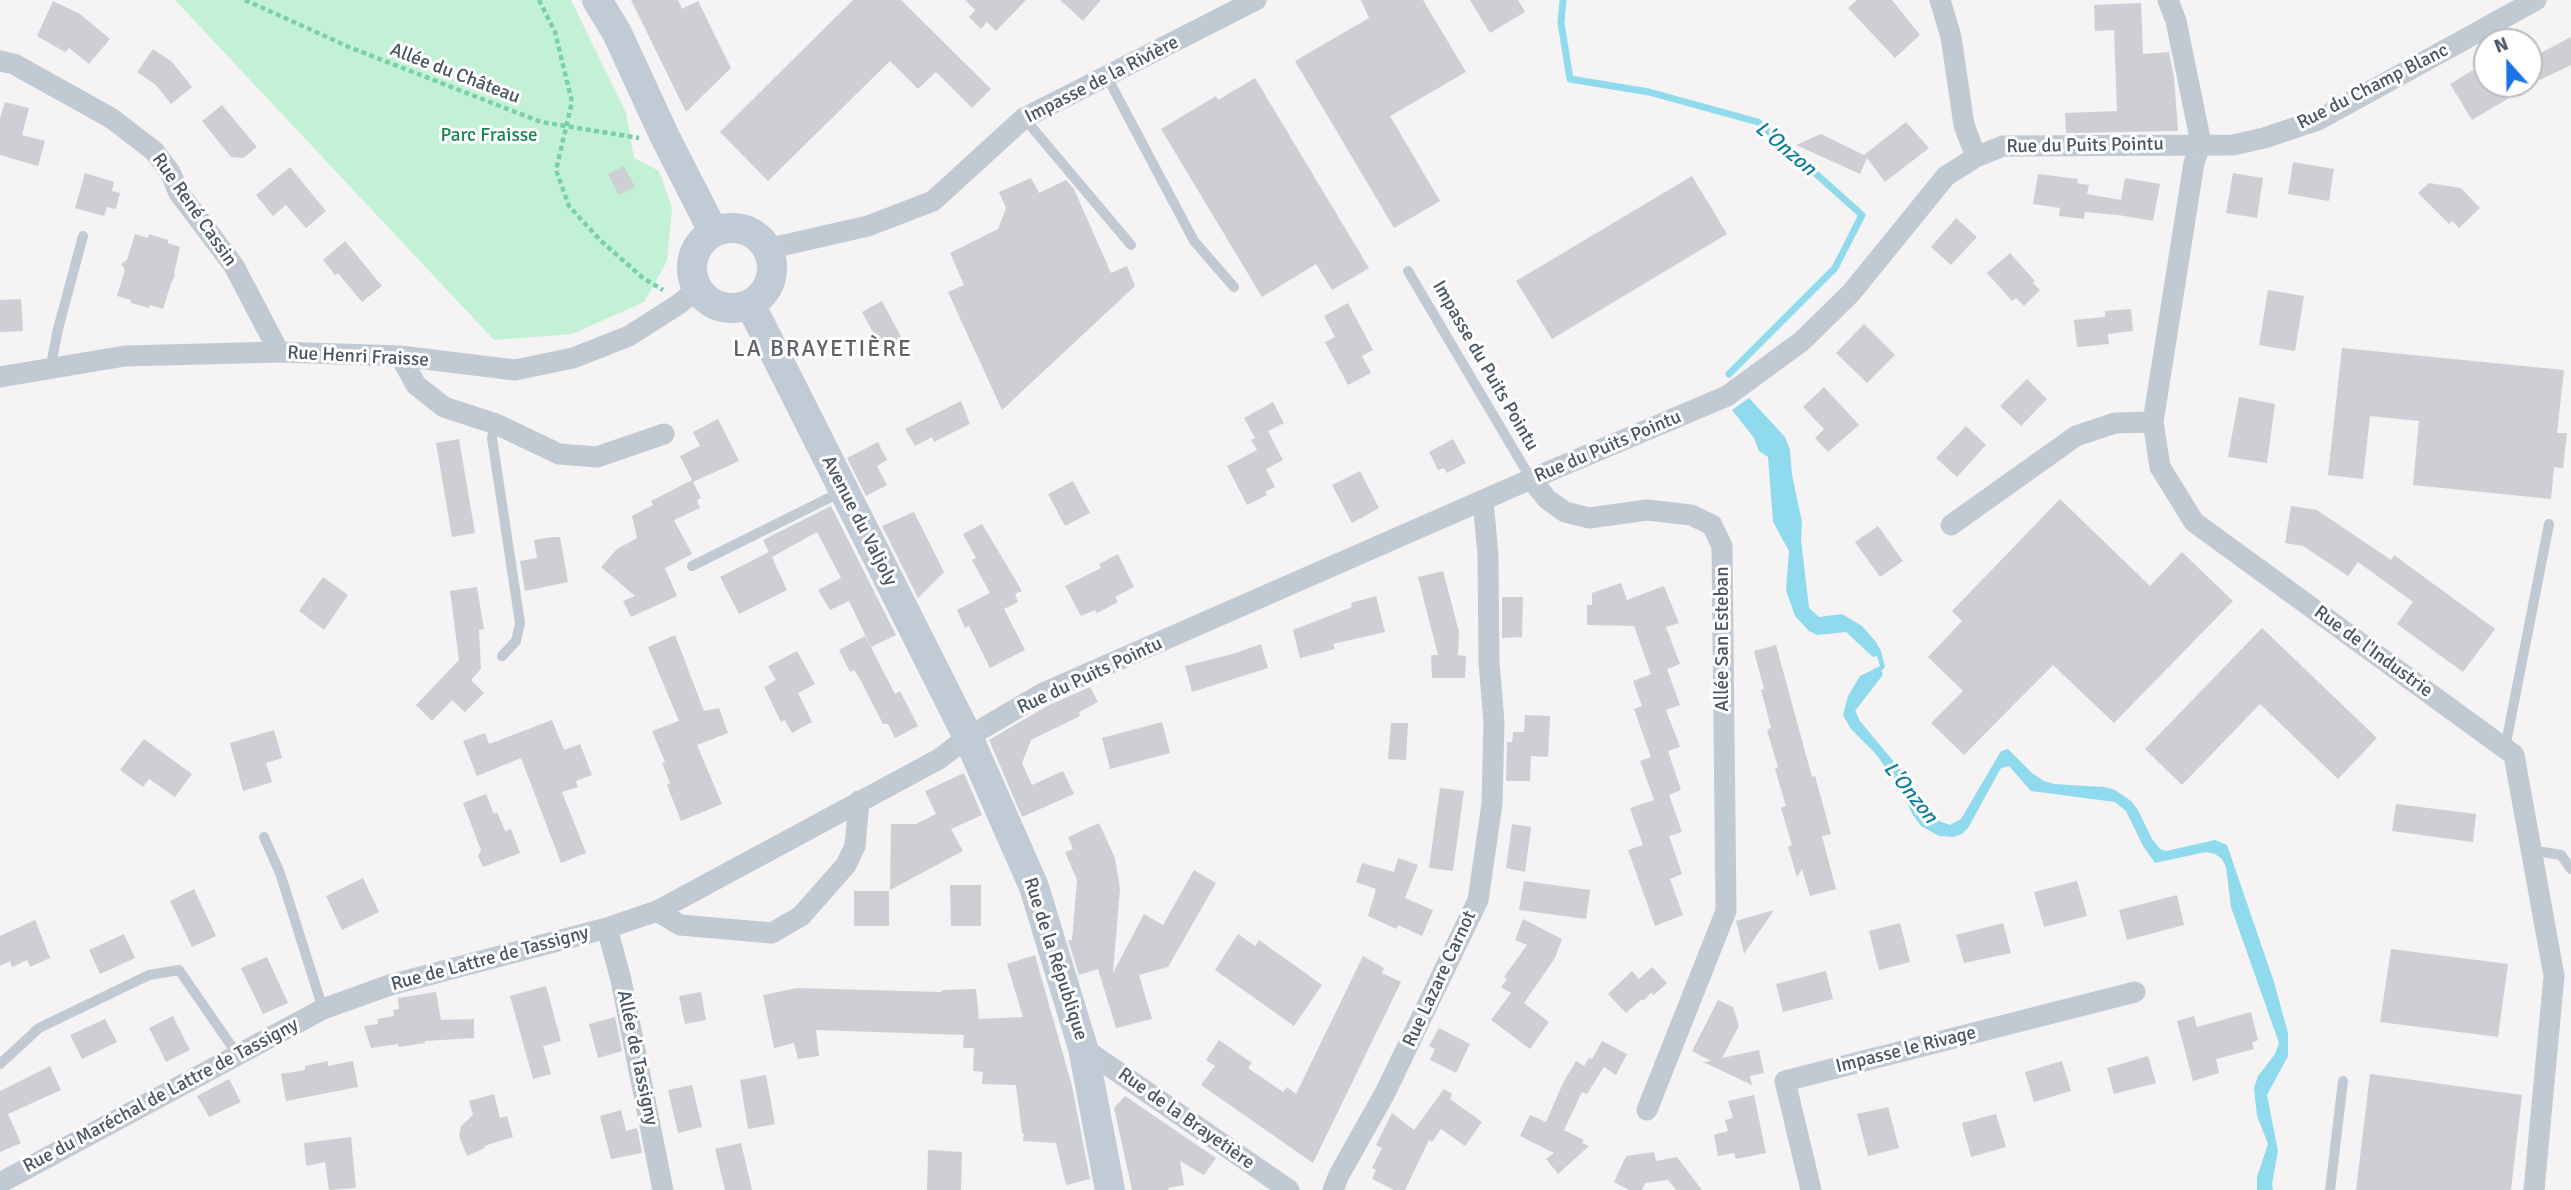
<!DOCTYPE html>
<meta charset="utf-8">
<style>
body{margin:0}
#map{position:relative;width:2571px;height:1190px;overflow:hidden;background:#f5f3f3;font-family:Signika,sans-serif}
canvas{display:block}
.north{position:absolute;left:2473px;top:28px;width:70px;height:70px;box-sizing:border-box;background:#fff;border:2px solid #b7bbc0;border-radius:50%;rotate:339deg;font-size:19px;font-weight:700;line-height:28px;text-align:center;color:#4a5661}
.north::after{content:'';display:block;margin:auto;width:24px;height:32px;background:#1a73e8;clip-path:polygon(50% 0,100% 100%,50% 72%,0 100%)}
</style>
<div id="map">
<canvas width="2571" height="1190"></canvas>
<div class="north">N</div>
</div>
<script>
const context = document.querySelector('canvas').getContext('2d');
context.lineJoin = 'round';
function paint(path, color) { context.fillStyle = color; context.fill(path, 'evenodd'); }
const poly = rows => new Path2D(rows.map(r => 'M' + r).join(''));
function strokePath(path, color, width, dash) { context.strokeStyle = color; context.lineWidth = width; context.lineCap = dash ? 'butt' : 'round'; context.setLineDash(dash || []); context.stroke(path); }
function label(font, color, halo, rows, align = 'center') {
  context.font = font + ' Signika,sans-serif'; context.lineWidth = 6; context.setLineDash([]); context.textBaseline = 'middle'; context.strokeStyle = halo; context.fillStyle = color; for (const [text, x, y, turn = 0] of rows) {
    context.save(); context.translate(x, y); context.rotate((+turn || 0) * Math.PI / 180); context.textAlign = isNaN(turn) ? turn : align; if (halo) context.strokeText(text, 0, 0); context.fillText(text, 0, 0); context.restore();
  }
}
paint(poly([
 [175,0,571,0,626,113,634,158,659,171,672,208,667,261,644,302,572,334,494,340]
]), '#c3f1d5');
paint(poly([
 [1749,398,1785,437,1790,450,1792,475,1802,522,1801,540,1809,608,1819,617,1842,614,1862,626,1876,642,1881,651,1885,667,1864,690,1855,710,1860,721,1899,768,1932,815,1939,821,1950,825,1961,819,2001,751,2008,749,2032,773,2044,781,2054,784,2104,787,2115,790,2131,801,2138,810,2152,839,2160,849,2166,851,2215,840,2227,845,2274,982,2288,1033,2288,1056,2267,1095,2278,1151,2272,1184,2273,1190,2257,1190,2257,1177,2268,1144,2257,1116,2254,1088,2258,1076,2275,1054,2279,1043,2231,907,2226,867,2222,859,2215,854,2206,852,2155,863,2143,846,2126,811,2115,802,2031,791,2009,766,2001,768,1968,828,1962,834,1953,837,1939,836,1921,826,1913,815,1895,780,1874,752,1851,729,1843,715,1848,696,1860,676,1880,666,1877,656,1873,657,1846,632,1817,635,1809,631,1795,616,1786,590,1789,551,1773,522,1768,457,1759,451,1754,438,1732,410]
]), '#90daee');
strokePath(poly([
 [1563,0,1561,23,1570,79,1649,92,1758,122,1862,215,1835,268,1729,374],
 [1852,709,1879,674]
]), '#90daee', 7);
paint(poly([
 [631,0,678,0,682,9,698,1,731,68,686,112],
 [853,0,901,0,991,89,972,108,936,72,918,89,890,61,768,181,720,132],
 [965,0,1026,0,996,31,987,22,981,29,969,17,975,10],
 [1060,0,1101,0,1083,21],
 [1361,0,1423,0,1466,72,1390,116,1440,201,1394,228,1295,61,1369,18],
 [1470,0,1518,0,1525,12,1490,33],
 [1857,0,1892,0,1920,35,1895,58,1848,8],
 [53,1,80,14,110,39,89,64,69,48,65,52,37,36],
 [2141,3,2143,54,2169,52,2174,77,2178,131,2066,133,2065,113,2117,111,2114,30,2095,31,2094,5],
 [2571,37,2571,65,2540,80,2529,59],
 [153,49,172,62,192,87,171,104,156,85,137,72],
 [2473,70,2482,86,2533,84,2472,120,2450,84],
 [1255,78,1369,268,1332,290,1316,264,1262,297,1161,129,1216,96,1218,100],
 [5,102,29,108,22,135,45,141,38,166,0,155,0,119],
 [222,105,257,147,243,158,231,157,202,121],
 [1906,122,1929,148,1885,182,1867,158,1860,174,1796,145,1821,134,1864,155],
 [2293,162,2334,169,2329,201,2288,194],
 [624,166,635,187,619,195,608,174],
 [290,167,326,211,306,228,286,205,273,216,256,195],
 [85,173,114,182,112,191,120,193,116,209,107,207,104,216,75,208],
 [2233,173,2263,178,2257,218,2226,213],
 [2038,174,2078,179,2077,183,2089,185,2087,194,2121,200,2125,178,2160,184,2153,221,2118,215,2085,212,2084,219,2059,216,2060,208,2033,204],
 [1692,176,1727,234,1552,339,1516,281],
 [1031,178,1039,193,1066,180,1074,189,1111,273,1127,266,1135,286,1002,410,948,292,964,285,950,253,998,229,1006,208,999,192],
 [2429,183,2461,188,2480,208,2459,228,2452,221,2449,224,2418,193],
 [1956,218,1977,237,1951,265,1931,247],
 [135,234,148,238,149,234,168,240,168,243,180,247,174,273,175,276,171,283,163,309,150,305,149,308,131,303,131,300,117,296,125,270,121,264,127,260],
 [345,241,382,286,362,302,338,273,335,275,323,260],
 [2010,253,2035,281,2033,283,2040,290,2024,306,2016,298,2012,301,1987,273],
 [2268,290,2304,296,2295,351,2259,345],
 [21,299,23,331,0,332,0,300],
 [882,301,907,348,887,358,862,312],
 [1348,303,1373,350,1362,356,1371,373,1348,385,1325,342,1335,337,1324,316],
 [2131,309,2133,331,2108,334,2109,344,2077,347,2074,320,2105,317,2105,311],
 [1864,324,1895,355,1867,383,1836,353],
 [2342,348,2564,370,2557,433,2567,433,2563,468,2554,467,2551,499,2413,485,2419,421,2370,416,2363,479,2328,475],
 [2027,379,2047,399,2021,426,2000,406],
 [1824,387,1859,425,1828,452,1815,438,1824,429,1803,407],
 [2239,397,2275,404,2267,463,2228,457],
 [961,401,970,424,934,442,932,437,915,446,905,429],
 [1273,402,1284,423,1255,438,1268,431,1283,460,1266,469,1275,487,1265,492,1267,495,1247,505,1227,466,1257,450,1251,440,1255,438,1244,418],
 [718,419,739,461,693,482,701,498,697,500,700,508,674,520,692,554,665,568,677,596,631,617,623,601,635,596,601,567,617,549,637,538,632,516,653,505,651,501,692,480,680,456,700,446,693,432],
 [1966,426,1986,445,1957,477,1936,458],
 [459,439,475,533,452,537,436,443],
 [1453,439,1466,463,1447,473,1444,468,1438,470,1429,452],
 [878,442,887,460,877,466,887,485,866,496,847,458],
 [1360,471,1379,508,1352,523,1332,485],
 [1073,481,1090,513,1065,526,1048,494],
 [2060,499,2150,586,2182,552,2233,601,2114,723,2053,665,1964,755,1931,723,1963,691,1928,657,1962,621,1952,611],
 [831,506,896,635,871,647,849,601,830,610,818,590,841,578,817,532,772,557,771,555,787,590,739,614,720,577,769,552,763,540],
 [2291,506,2317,510,2391,560,2394,555,2495,629,2463,672,2397,624,2413,602,2358,562,2348,576,2303,546,2285,543],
 [914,512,944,572,918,598,882,526],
 [982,524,1022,591,1015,594,1018,602,1004,609,1025,650,990,668,969,626,965,628,957,610,990,593,972,560,976,558,963,534],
 [1878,526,1903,561,1880,577,1855,542],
 [552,537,560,537,568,582,525,591,520,561,537,558,534,540],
 [1118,554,1134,587,1115,597,1118,602,1097,613,1095,610,1081,616,1065,586,1101,568,1099,564],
 [1443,571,1459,632,1458,655,1466,656,1465,678,1432,678,1431,655,1438,655,1418,577],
 [323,577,348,595,324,630,299,611],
 [1621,583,1627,600,1664,586,1679,623,1666,627,1680,664,1667,669,1680,705,1666,710,1680,747,1668,751,1681,790,1669,795,1682,832,1669,836,1682,874,1670,879,1683,915,1655,926,1628,850,1643,845,1630,808,1654,800,1640,761,1651,757,1634,709,1642,706,1633,681,1659,671,1651,674,1634,626,1587,625,1587,605,1592,605,1592,593],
 [477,587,484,629,479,630,481,669,471,680,484,693,465,712,452,700,432,721,416,705,459,660,450,591],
 [1376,596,1385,632,1333,644,1335,649,1300,658,1293,630,1352,607,1351,603],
 [1502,597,1523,597,1522,637,1502,638],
 [2262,628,2377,738,2338,779,2260,704,2182,785,2145,749],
 [675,635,704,711,719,708,728,733,697,745,722,804,681,821,667,785,670,783,662,763,665,762,652,731,679,721,648,647],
 [865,636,895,694,900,691,918,726,895,738,888,724,883,724,861,681,854,670,850,672,839,650],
 [1261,644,1268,668,1192,692,1185,666,1236,653],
 [1776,645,1812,777,1815,776,1831,834,1822,836,1836,889,1810,896,1802,869,1797,877,1788,847,1792,845,1781,808,1786,806,1775,769,1778,767,1767,730,1771,728,1761,690,1764,689,1754,651],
 [797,651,815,684,798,693,812,722,792,733,785,720,781,722,764,687,776,680,768,666],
 [1090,687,1098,702,1079,712,1080,716,1031,740,1022,763,1032,785,1063,771,1074,794,1022,817,989,740,1049,705],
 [1525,715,1550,716,1548,757,1531,756,1530,781,1506,781,1507,742,1512,742,1513,732,1524,732],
 [552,720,564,750,580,744,592,775,576,781,578,787,562,792,586,853,561,863,521,758,477,776,463,741,485,733,489,744],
 [1162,722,1170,753,1110,769,1102,738],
 [1391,723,1408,723,1406,760,1388,759],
 [274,730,282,758,266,763,272,782,243,791,230,743],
 [144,739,192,774,175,797,149,779,143,787,120,770],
 [964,773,982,815,951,829,963,851,890,890,891,824,916,824,936,814,925,791],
 [1440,788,1464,791,1453,871,1429,868],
 [486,794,494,814,497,812,505,831,511,829,520,853,483,867,478,856,481,850,463,803],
 [2396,804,2476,814,2473,842,2392,831],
 [1099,823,1115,858,1120,889,1113,973,1144,914,1163,925,1194,870,1216,883,1168,967,1139,975,1152,1019,1116,1028,1098,969,1079,975,1068,940,1072,940,1077,880,1065,852,1073,849,1068,837],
 [1512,824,1531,827,1525,872,1506,868],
 [1398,858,1418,865,1405,898,1433,910,1422,936,1398,925,1396,929,1368,916,1376,889,1356,882,1362,863,1394,872],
 [363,878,379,912,342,930,326,896],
 [1524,881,1590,890,1586,919,1519,910],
 [2077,881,2087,916,2044,927,2034,892],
 [950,885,981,885,981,926,951,926],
 [194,889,216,936,192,947,170,901],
 [854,891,889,891,889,926,854,926],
 [2177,895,2184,925,2127,940,2119,910],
 [1774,910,1744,954,1736,921],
 [1523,919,1562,939,1555,958,1524,1003,1549,1022,1530,1049,1491,1020,1511,993,1501,987,1507,979,1504,977,1527,945,1515,940],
 [35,920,50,958,30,967,27,960,12,967,10,961,0,966,0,936],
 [1900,923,1910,962,1879,970,1869,931],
 [2003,923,2011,953,1964,963,1956,935],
 [124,934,135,958,100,974,89,950],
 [1238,934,1255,946,1259,940,1322,985,1294,1026,1215,970],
 [2391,949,2508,964,2498,1037,2380,1022],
 [1035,955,1072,1086,1090,1179,1066,1185,1056,1143,1023,1141,1024,1134,1022,1133,1016,1085,982,1084,983,1072,973,1071,974,1048,963,1048,964,1035,816,1030,819,1056,798,1059,794,1043,774,1048,763,995,797,988,941,992,942,990,976,989,979,1019,1023,1017,1007,964],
 [1363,956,1384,968,1382,973,1401,982,1313,1163,1201,1085,1215,1066,1206,1060,1219,1040,1252,1063,1248,1068,1283,1092,1287,1087,1296,1094],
 [267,957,288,1003,263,1014,241,968],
 [1652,967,1667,983,1654,995,1651,993,1643,1001,1642,999,1626,1013,1608,994,1632,971,1639,979],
 [1826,971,1833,999,1783,1012,1776,984],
 [546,986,561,1041,543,1046,551,1074,533,1079,510,996],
 [436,992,441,1020,474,1019,474,1038,425,1041,425,1043,399,1047,398,1044,371,1048,364,1026,378,1024,377,1019,394,1016,393,1010,399,1009,398,998],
 [701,992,706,1020,685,1024,679,996],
 [1718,1000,1733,1007,1739,1026,1722,1058,1759,1050,1764,1073,1750,1076,1752,1085,1703,1062,1711,1061,1692,1051],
 [2251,1012,2258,1040,2252,1043,2254,1049,2216,1059,2219,1073,2193,1081,2177,1021,2194,1016,2197,1027],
 [173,1016,190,1050,166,1062,149,1028],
 [615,1017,622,1051,598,1058,589,1024],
 [105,1019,117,1042,82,1059,70,1035],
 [1439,1028,1470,1044,1456,1073,1430,1060,1435,1049,1429,1046],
 [1602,1041,1627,1054,1616,1075,1604,1067,1587,1094,1582,1092,1564,1130,1584,1140,1582,1143,1589,1146,1558,1174,1546,1159,1554,1153,1520,1136,1530,1115,1546,1122,1564,1081,1576,1061,1584,1066,1589,1058,1592,1059],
 [2148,1056,2156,1083,2114,1094,2107,1068],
 [328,1061,328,1066,353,1061,358,1087,286,1101,281,1074,305,1070,305,1066],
 [2062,1061,2071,1091,2034,1102,2025,1072],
 [50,1066,61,1090,8,1114,21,1143,0,1152,0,1091],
 [2370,1074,2522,1095,2511,1190,2356,1190],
 [766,1075,775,1124,748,1129,740,1080],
 [229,1079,241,1102,209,1117,197,1096],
 [692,1085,702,1127,678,1133,668,1090],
 [1444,1089,1452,1094,1450,1099,1482,1122,1465,1146,1441,1129,1432,1142,1429,1140,1405,1190,1394,1190,1372,1179,1376,1170,1372,1168,1382,1148,1376,1145,1392,1113,1414,1130],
 [494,1094,500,1118,507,1116,513,1137,484,1146,485,1148,467,1156,459,1136,461,1126,473,1115,469,1101],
 [1754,1095,1766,1153,1736,1159,1734,1153,1718,1156,1714,1135,1728,1131,1725,1120,1733,1118,1728,1101],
 [1125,1096,1216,1158,1204,1175,1180,1161,1184,1185,1168,1188,1169,1190,1132,1190,1114,1108],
 [1888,1107,1899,1148,1868,1156,1857,1114],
 [621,1110,626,1131,637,1128,642,1153,611,1159,600,1116],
 [1996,1114,2006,1147,1971,1157,1962,1123],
 [351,1137,356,1188,329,1190,325,1162,306,1166,304,1143],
 [741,1143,752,1190,725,1190,715,1149],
 [928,1150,962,1152,961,1190,927,1190],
 [1654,1152,1656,1161,1677,1157,1702,1190,1676,1190,1668,1180,1645,1183,1642,1190,1629,1190,1614,1182,1626,1156]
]), '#cdcfd5');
strokePath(poly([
 [245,0,349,47,541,122,639,138],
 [539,0,555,32,572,102,556,170,569,206,600,240,643,278,663,290]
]), '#7ad0a6', 4.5, [5, 3.5]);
strokePath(poly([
 [1106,75,1194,241,1234,287],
 [1024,118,1131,245],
 [1408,271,1531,479],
 [50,370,58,329,83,236],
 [496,424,492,438,520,623,516,641,502,656],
 [692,566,843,491],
 [2505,748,2549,524],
 [264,837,280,873,323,1009],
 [2531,850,2561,855,2571,869],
 [0,1064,39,1028,149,975,179,970,237,1054],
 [2330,1190,2343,1081]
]), '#c1cad2', 10);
strokePath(poly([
 [1940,0,1951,37,1964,125,1976,157],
 [2168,0,2176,21,2201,143],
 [0,61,14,64,111,118,154,151,170,172,179,193,234,266,279,352],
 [2201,143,2194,163,2153,422,2160,467,2194,522,2514,755,2554,976,2534,1190],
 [767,249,868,226,933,201,1024,118,1256,0],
 [400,356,416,385,444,407,496,424,559,454,597,457,664,434],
 [0,377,125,356,279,352,400,356,515,370,573,358,629,336,679,304,697,289],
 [1531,479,1547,499,1565,512,1589,518,1647,510,1691,515,1712,525,1722,546,1726,911,1647,1110],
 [1951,525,2076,436,2115,423,2153,422],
 [657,911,680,925,772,933,801,916,846,865,855,846,859,801],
 [607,928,621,980,663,1190],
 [1083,1048,1289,1190],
 [0,1183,323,1009,390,985,607,928,657,911,939,759,968,737,1043,693,1531,479,1727,396,1802,341,1851,293,1946,176,1976,157,2003,146,2233,145,2264,138,2318,120,2536,0],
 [1333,1190,1339,1175,1385,1093,1478,900,1492,804,1494,722,1489,662,1488,555,1483,500],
 [1811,1190,1785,1081,2135,992]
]), '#c1cad2', 21);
strokePath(poly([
 [597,0,617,33,665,137,713,231],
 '692 268a40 40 0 1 1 80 0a40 40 0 1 1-80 0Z',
 [750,304,968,737,1034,887,1083,1048,1110,1190]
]), '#c1cbd6', 30);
label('19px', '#4a5661', '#fff', [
 ["Allée du Château",455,74,21],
 ["Impasse de la Rivière",1102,80,-27],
 ["Rue du Champ Blanc",2373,87,-27],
 ["Rue du Puits Pointu",2085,146,-1],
 ["Rue René Cassin",194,210,55],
 ["Rue Henri Fraisse",358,357,3],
 ["Impasse du Puits Pointu",1485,366,60],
 ["Rue du Puits Pointu",1608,447,-23],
 ["Avenue du Valjoly",859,521,63],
 ["Allée San Esteban",1723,639,-90],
 ["Rue de l'Industrie",2373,652,36],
 ["Rue du Puits Pointu",1090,676,-25],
 ["Rue de Lattre de Tassigny",490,959,-15],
 ["Rue de la République",1055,959,72],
 ["Rue Lazare Carnot",1440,979,-65],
 ["Impasse le Rivage",1906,1050,-14],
 ["Allée de Tassigny",637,1058,78],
 ["Rue du Maréchal de Lattre de Tassigny",161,1096,-28],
 ["Rue de la Brayetière",1186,1119,35]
]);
label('19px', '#17864f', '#fff', [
 ["Parc Fraisse",489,136]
]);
label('italic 21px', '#0c7c9b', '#fff', [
 ["L'Onzon",1785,149,40],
 ["L'Onzon",1910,793,51]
]);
context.letterSpacing = '2px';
label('23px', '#5f6368', '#fff', [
 ["LA BRAYETIÈRE",823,350]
]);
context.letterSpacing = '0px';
</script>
